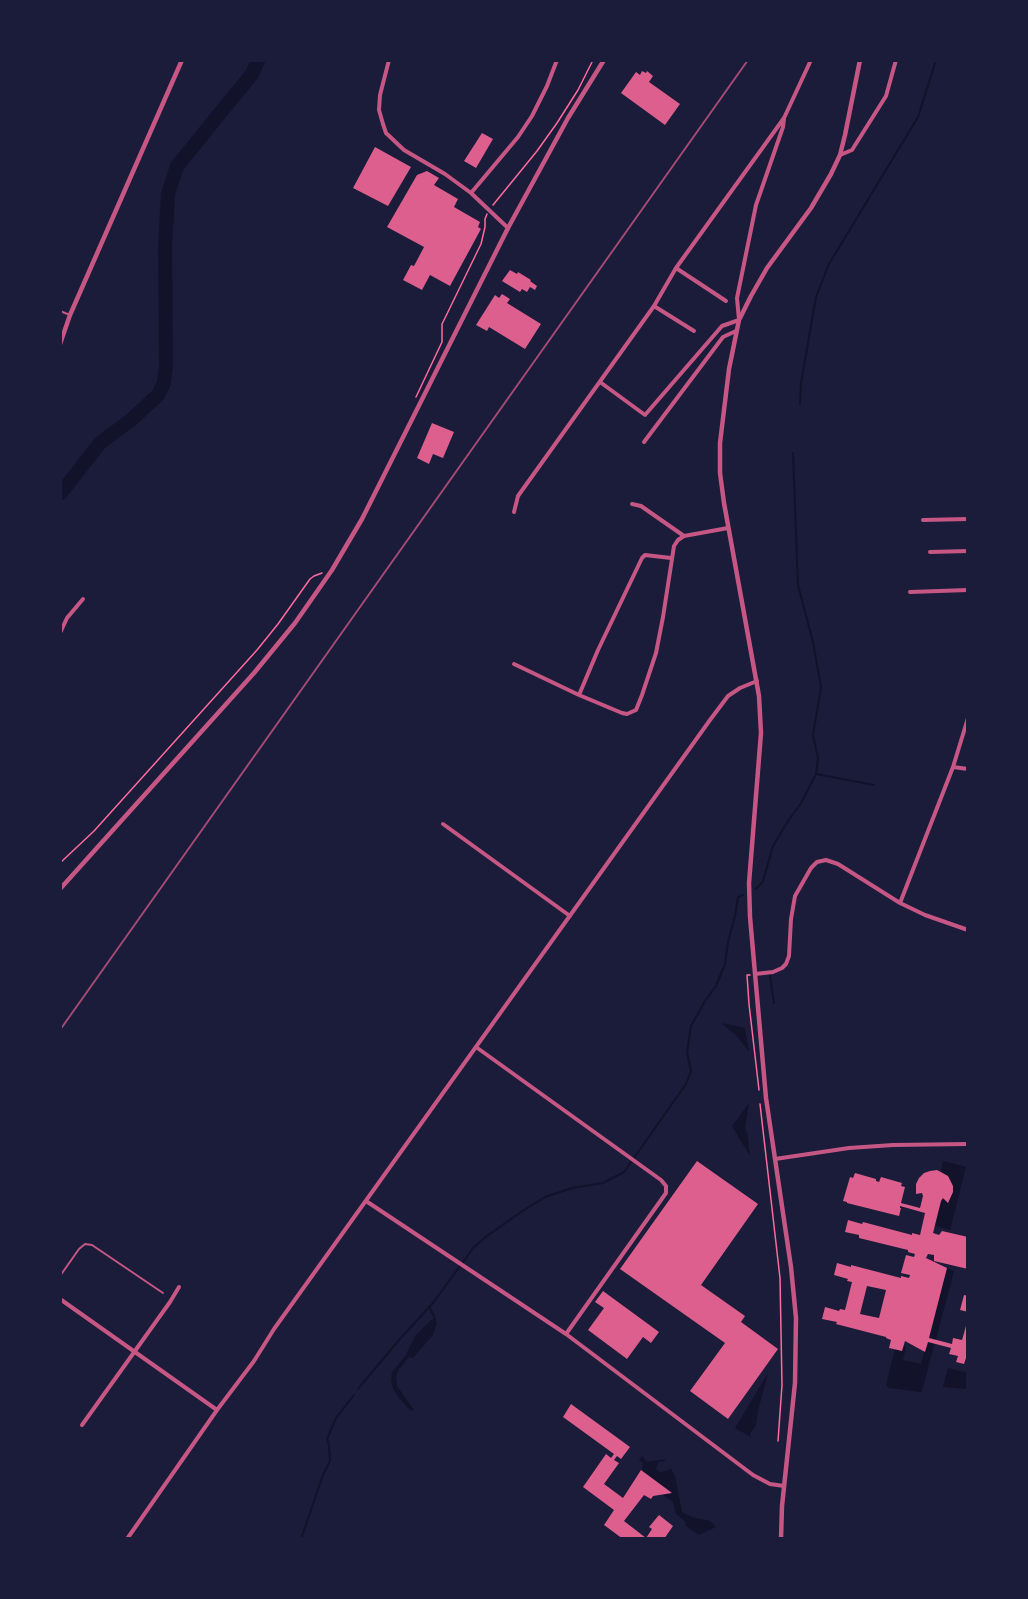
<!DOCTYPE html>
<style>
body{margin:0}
#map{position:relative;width:1028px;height:1599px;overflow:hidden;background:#1b1b3a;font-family:Figtree,sans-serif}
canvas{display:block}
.frame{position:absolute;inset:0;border:62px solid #1b1b3a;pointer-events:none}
</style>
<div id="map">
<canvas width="1028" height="1599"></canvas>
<div class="frame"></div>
</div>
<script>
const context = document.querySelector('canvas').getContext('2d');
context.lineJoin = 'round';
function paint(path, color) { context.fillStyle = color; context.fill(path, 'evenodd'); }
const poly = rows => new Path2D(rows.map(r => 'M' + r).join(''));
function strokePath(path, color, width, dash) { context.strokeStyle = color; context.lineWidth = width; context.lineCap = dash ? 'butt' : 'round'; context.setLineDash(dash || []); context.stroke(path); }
paint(poly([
 [252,60,266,60,256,80,236,104,226,101,243,78],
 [721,1023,745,1028,749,1052,737,1036],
 [749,1103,745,1128,748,1137,750,1156,732,1126],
 [943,1161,966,1167,950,1230,935,1226,941,1201,943,1198,948,1203,953,1192,951,1180,948,1176,941,1171],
 [947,1268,954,1271,922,1391,921,1392,889,1388,886,1385,895,1349,902,1351,903,1346,906,1347,903,1360,921,1364],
 [435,1319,437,1323,433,1335,413,1358,409,1357,399,1369,396,1376,397,1386,414,1410,411,1411,399,1398,393,1389,391,1380,392,1372,407,1354,407,1352,413,1341,414,1337,431,1320],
 [948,1368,968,1373,968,1389,943,1387],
 [768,1373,758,1411,756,1425,750,1434,751,1437,735,1428],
 [642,1456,647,1462,664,1459,666,1461,659,1462,656,1469,660,1472,666,1471,671,1469,675,1476,682,1512,692,1517,710,1521,716,1527,699,1535,686,1526,685,1521,676,1514,673,1502,663,1495,672,1492,641,1470,643,1466,642,1462,639,1460]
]), '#12122b');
strokePath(poly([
 [800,404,801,383,816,297,829,264,918,117,936,60],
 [816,774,874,785],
 [755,889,758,887,763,881,773,846,788,821,801,803,816,774,818,758,813,735,821,687,813,642,798,585,793,453],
 [770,976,774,1003],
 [429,1306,435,1319],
 [358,1389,399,1340,433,1303,474,1247,487,1236,521,1212,545,1197,572,1188,603,1183,624,1172,686,1084,691,1071,687,1052,691,1026,705,1001,716,986,725,964,728,942,735,916,738,897,743,895],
 [301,1539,323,1475,330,1461,329,1445,327,1439,336,1418,354,1395]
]), '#12122b', 2);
strokePath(poly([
 [60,494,100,443,131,420,158,395,164,383,166,366,165,245,168,194,177,166,252,74,258,60]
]), '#12122b', 14);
paint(poly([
 [642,71,646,73,647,71,653,76,649,82,680,104,665,125,621,93,636,72,640,75],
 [482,133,493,139,476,168,464,161],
 [375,147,411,167,388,206,353,188],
 [427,171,439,178,434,185,458,199,454,207,480,222,478,227,481,229,450,286,430,275,422,290,403,280,411,265,414,266,424,247,387,227,417,175],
 [510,270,517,274,518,272,531,280,530,281,537,286,535,290,530,287,527,292,522,289,520,292,502,281],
 [502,294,510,299,507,303,541,324,525,349,489,327,487,331,476,325,495,295,499,298],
 [432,423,454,432,443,458,433,454,429,464,417,458],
 [697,1161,758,1204,701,1285,745,1316,741,1322,778,1349,728,1419,690,1391,725,1343,620,1269],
 [937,1170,948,1176,953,1186,953,1192,948,1203,943,1198,941,1201,933,1233,939,1235,942,1231,968,1237,968,1269,934,1261,934,1255,928,1254,926,1258,947,1268,929,1338,952,1344,953,1338,962,1340,968,1319,968,1359,966,1358,964,1364,956,1362,958,1356,949,1354,951,1348,928,1342,925,1352,905,1341,902,1351,889,1348,891,1340,886,1338,886,1337,836,1324,837,1322,822,1319,825,1307,839,1311,840,1309,845,1310,852,1282,847,1281,848,1279,834,1275,837,1263,851,1267,851,1265,901,1278,901,1276,909,1278,910,1275,901,1273,906,1255,914,1257,915,1254,908,1252,908,1250,859,1238,859,1235,845,1232,848,1220,862,1224,863,1222,912,1235,912,1233,920,1235,925,1213,900,1206,900,1208,901,1208,899,1216,847,1203,847,1202,843,1201,850,1177,853,1178,855,1173,876,1179,876,1181,879,1182,881,1177,902,1183,901,1186,905,1187,901,1203,920,1208,923,1196,922,1193,916,1194,916,1184,919,1178,924,1173,930,1171],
 [867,1286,886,1290,879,1318,860,1314],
 [603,1291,659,1332,651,1343,643,1337,627,1359,588,1330,604,1308,595,1302],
 [964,1295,968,1296,968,1312,960,1310],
 [571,1404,630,1447,621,1459,617,1456,614,1460,619,1463,604,1484,623,1498,641,1470,672,1493,653,1496,651,1499,644,1495,624,1521,646,1538,652,1529,649,1527,659,1515,673,1526,664,1539,623,1539,604,1525,614,1510,583,1487,606,1454,611,1458,614,1454,563,1417]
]), '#dd5f8e');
strokePath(poly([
 [493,205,537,151,557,123,578,90,593,60],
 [416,397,442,342,442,324,445,318,481,244,485,227,485,219,487,214],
 [60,863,94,831,257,650,278,624,310,579,314,576,322,573],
 [750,975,747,975,749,1004,759,1090],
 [760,1104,780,1278,782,1385,778,1441]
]), '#ff6b9d', 1.5);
strokePath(poly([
 [60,311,70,315],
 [60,1276,79,1249,85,1244,92,1245,163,1293]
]), '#c65784', 2);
strokePath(poly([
 [389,60,380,95,379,110,383,124,386,133,404,150,445,174,471,193,508,228],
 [840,155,852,150,886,96,896,60],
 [471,193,518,137,532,116,547,86,557,60],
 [676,268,726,301],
 [654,306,694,331],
 [600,382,645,415,722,326,739,320,737,298,756,205,783,127,784,119],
 [644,442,723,337,736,331],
 [632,504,641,506,684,536,728,528],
 [514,512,518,496,654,306,676,268,784,118,811,60],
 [923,520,968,519],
 [930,552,968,551],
 [910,592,968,590],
 [60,633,67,618,83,599],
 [514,664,579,695,622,713,627,714,636,710,642,695,656,653,663,617,674,546,678,540,684,536],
 [579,695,598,650,642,558,645,555,671,558],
 [953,767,968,769],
 [443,824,570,916],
 [900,903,953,767,968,718],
 [755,974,773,972,782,968,786,964,789,956,791,919,795,896,811,868,817,862,826,860,838,864,900,903,925,915,968,930],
 [476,1047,661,1180,666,1186,666,1193,566,1334],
 [775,1159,849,1148,893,1145,968,1144],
 [366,1201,566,1334,753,1475,770,1484,784,1486],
 [60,1299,217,1410],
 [82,1425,170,1302,179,1287],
 [127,1539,217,1410,254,1361,274,1329,710,720,728,696,740,688,757,681]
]), '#c65784', 4);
strokePath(poly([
 [60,344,70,315,182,60],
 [60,889,254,673,295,623,332,570,362,519,508,228,568,118,604,60],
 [781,1539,782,1506,795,1383,796,1318,791,1267,766,1098,750,917,749,883,761,733,759,696,724,503,720,473,720,443,729,369,739,320,751,296,767,268,811,208,831,174,840,155,845,135,860,60]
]), '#c65784', 4.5);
strokePath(poly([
 [60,1030,748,60]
]), '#a44b75', 2);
</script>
